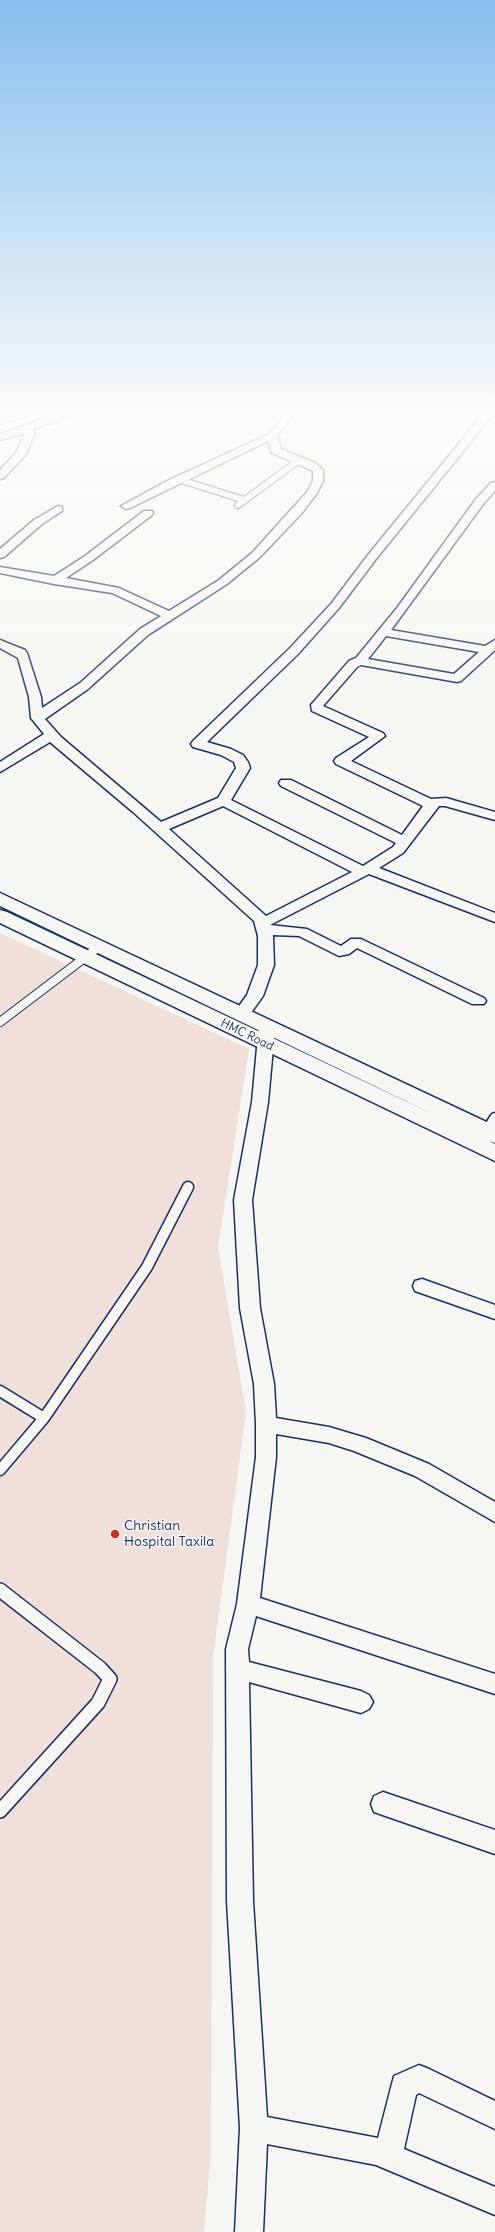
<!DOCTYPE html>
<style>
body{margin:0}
canvas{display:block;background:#f6f6f2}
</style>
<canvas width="495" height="2232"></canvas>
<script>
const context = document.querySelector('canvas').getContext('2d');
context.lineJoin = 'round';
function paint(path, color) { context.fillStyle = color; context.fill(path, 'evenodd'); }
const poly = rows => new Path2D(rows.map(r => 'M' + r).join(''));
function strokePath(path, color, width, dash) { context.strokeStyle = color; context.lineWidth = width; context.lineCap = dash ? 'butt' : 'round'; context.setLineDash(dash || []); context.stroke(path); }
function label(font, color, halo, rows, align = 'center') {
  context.font = font + ' Delius,sans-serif'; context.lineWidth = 3; context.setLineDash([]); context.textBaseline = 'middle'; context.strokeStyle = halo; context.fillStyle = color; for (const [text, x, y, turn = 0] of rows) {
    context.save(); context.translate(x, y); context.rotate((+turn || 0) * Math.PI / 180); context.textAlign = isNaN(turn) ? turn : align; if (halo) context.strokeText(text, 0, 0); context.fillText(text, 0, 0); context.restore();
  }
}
paint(poly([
 [0,933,249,1049,218,1247,246,1412,213,1657,211,2152,204,2232,0,2232]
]), '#f0dfda');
const serviceFar3 = poly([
 [178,479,244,500],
 [238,505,298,461]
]);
const serviceFar2 = poly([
 [0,1022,100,946]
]);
const serviceFar1 = poly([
 [487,1131,495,1118],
 [0,1391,44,1418],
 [0,1470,44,1418,147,1267,188,1187]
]);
const service = poly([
 [0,1590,100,1668,110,1679,98,1703,0,1811]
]);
const minor = poly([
 [75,408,90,408,33,429,35,433,26,454,4,478,0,479,0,470,16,453,25,433,0,440,0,434,75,408],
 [290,408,299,408,277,436,281,449,315,463,323,470,323,481,317,493,301,514,260,557,227,584,148,635,88,689,45,719,61,737,161,822,218,798,236,768,234,762,221,755,193,747,191,744,193,741,290,648,331,604,368,555,488,408,495,408,495,412,376,559,339,608,298,654,207,742,231,749,243,755,248,762,250,768,231,800,363,866,393,847,396,843,281,786,279,783,281,780,291,780,402,835,423,806,336,764,334,761,336,758,369,737,312,711,311,705,349,661,356,658,397,608,476,499,491,483,495,482,495,491,484,503,391,630,485,646,495,640,495,650,461,681,457,682,361,665,357,667,323,706,383,733,385,736,351,761,431,799,446,798,495,812,495,820,445,806,439,806,403,853,379,868,495,913,495,922,369,874,270,925,307,929,341,946,351,939,361,939,484,998,486,1001,484,1004,472,1004,357,948,349,954,339,956,299,936,273,935,274,965,263,996,248,1017,236,1017,234,1013,247,995,258,965,258,936,254,921,133,812,50,742,0,772,0,762,44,734,31,718,29,697,18,658,0,648,0,640,25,650,27,653,41,697,42,708,80,683,140,629,161,616,112,593,54,584,0,573,0,567,54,576,85,556,144,511,152,511,153,513,152,515,93,560,66,578,119,588,169,611,219,580,252,553,307,492,313,481,313,471,272,453,268,441,130,508,126,509,121,506,167,481,269,434,290,408],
 [386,636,479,652,454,674,368,659,386,636],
 [223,806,352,872,266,916,169,829,223,806],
 [58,506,62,507,62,511,42,524,4,557,0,558,0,549,34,520,58,506],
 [267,1021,273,1022,275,1026,268,1102,252,1200,260,1308,274,1384,276,1418,329,1427,366,1438,429,1464,495,1502,495,1522,415,1476,354,1451,329,1443,276,1434,276,1457,260,1598,495,1674,495,1694,256,1616,248,1649,249,1662,361,1691,369,1695,373,1702,369,1709,361,1713,249,1682,253,1901,267,2117,378,2138,394,2076,419,2065,429,2069,495,2101,495,2129,419,2093,416,2095,404,2149,495,2187,495,2215,376,2165,267,2144,263,2232,235,2232,240,2128,227,1901,226,1649,237,1604,256,1457,256,1424,254,1384,240,1308,234,1200,252,1102,259,1026,261,1022,267,1021],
 [422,1279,495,1305,495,1319,415,1291,413,1286,415,1281,422,1279],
 [383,1792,495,1830,495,1854,374,1812,371,1804,374,1796,383,1792]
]);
const tertiary = poly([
 [4,408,26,408,0,417,0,409,4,408]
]);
const primary = poly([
 [0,893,495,1126,495,1143,489,1141,495,1144,495,1161,0,923,0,910,7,912,435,1115,0,906,0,893]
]);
strokePath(serviceFar3, '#1b2f5e', 8);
strokePath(serviceFar2, '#1b2f5e', 10);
strokePath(serviceFar1, '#1b2f5e', 13);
strokePath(service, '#1b2f5e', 16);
strokePath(minor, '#1b2f5e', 3);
strokePath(tertiary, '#1b2f5e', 3);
strokePath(primary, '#1b2f5e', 3);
strokePath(serviceFar3, '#f6f6f2', 6);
strokePath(serviceFar2, '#f6f6f2', 8);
strokePath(serviceFar1, '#f6f6f2', 10);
strokePath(service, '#f6f6f2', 13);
paint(minor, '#f6f6f2');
paint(tertiary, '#f6f6f2');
paint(primary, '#f6f6f2');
strokePath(poly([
 [0,425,55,408]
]), '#1b2f5e', 2, [4, 2]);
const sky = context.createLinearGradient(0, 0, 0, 721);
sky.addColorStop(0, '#88beee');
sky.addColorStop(0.57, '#fbfbf9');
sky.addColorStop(1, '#fbfbf900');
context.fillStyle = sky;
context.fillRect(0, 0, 495, 721);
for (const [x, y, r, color] of [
 [115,1534,5,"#c8321e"]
]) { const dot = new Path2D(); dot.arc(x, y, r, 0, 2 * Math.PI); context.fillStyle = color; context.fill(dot); strokePath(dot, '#f6f6f2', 1.5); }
label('12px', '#1b2f5e', '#f6f6f2', [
 ["HMC Road",247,1035,26]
]);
label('14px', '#1b2f5e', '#f6f6f2', [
 ["Christian",124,1526],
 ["Hospital Taxila",124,1542]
], 'left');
</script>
